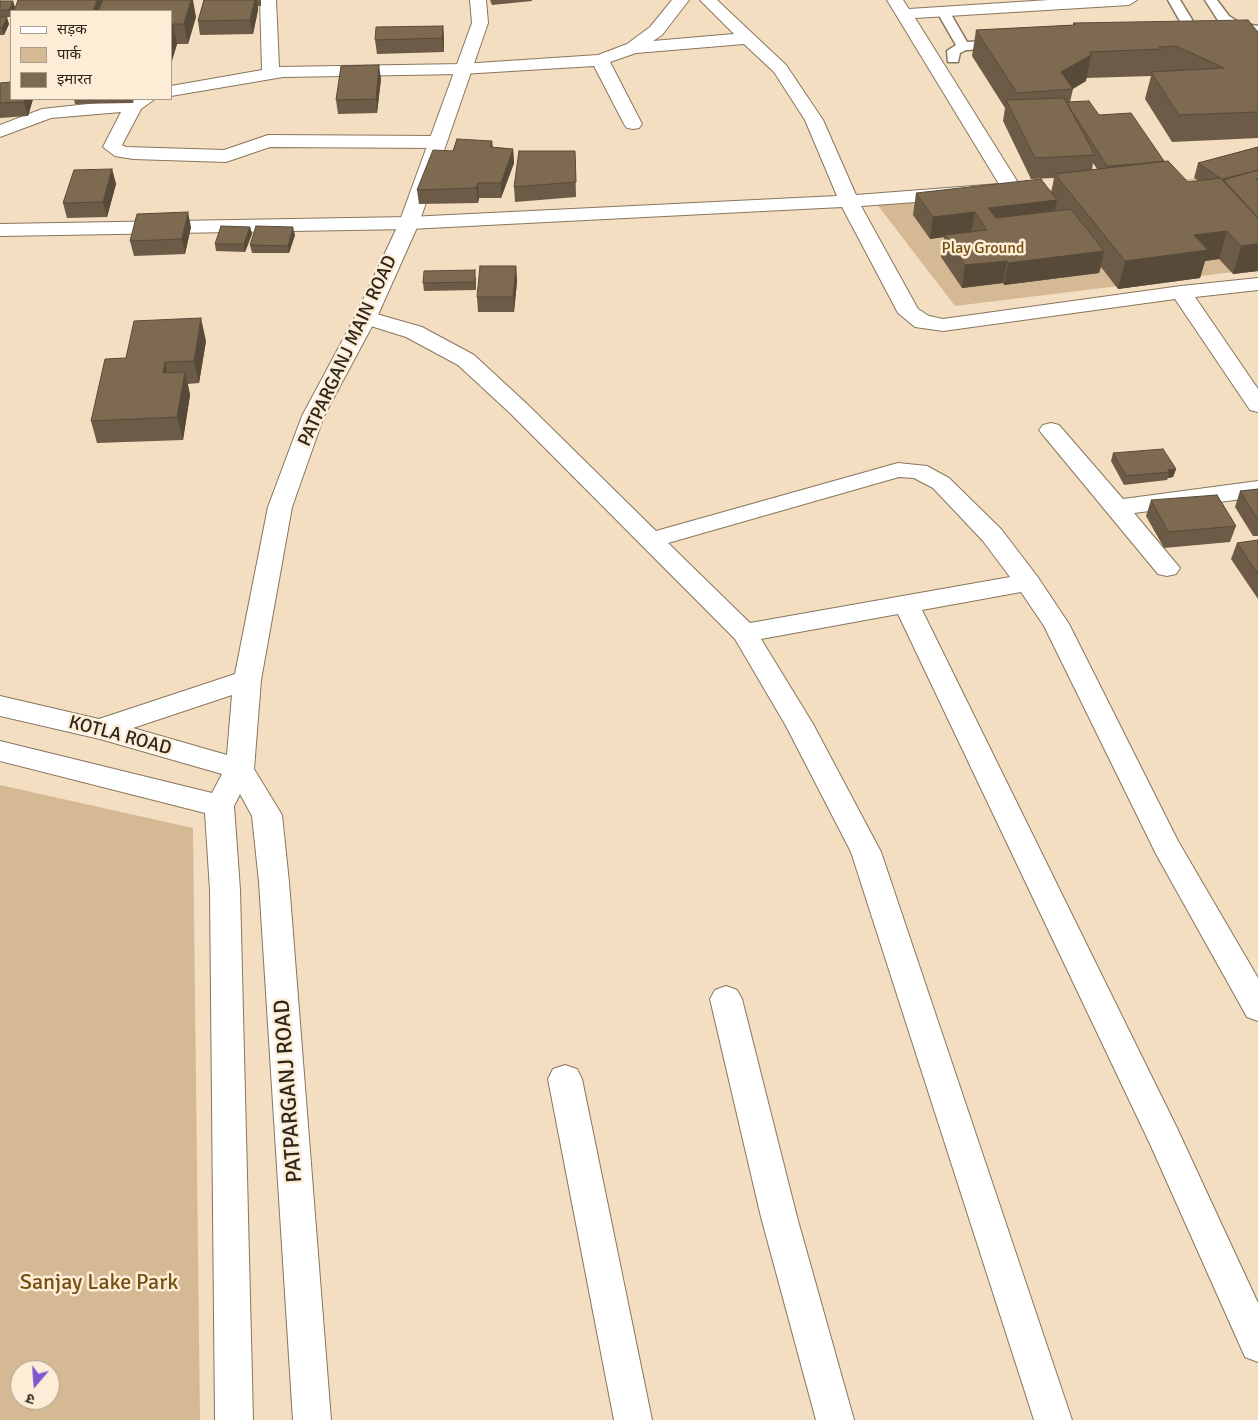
<!DOCTYPE html>
<meta charset="utf-8">
<style>
body{margin:0}
#map{position:relative;width:1258px;height:1420px;overflow:hidden;background:#f3dec2;font-family:Signika,"Noto Sans Devanagari",sans-serif}
canvas{display:block}
.legend{position:absolute;left:10px;top:10px;width:162px;height:90px;box-sizing:border-box;background:#fdecd6;border:1px solid #aa9d8b;margin:0;padding:6px 9px;list-style:none;font-size:15px;color:#2e261b}
.legend li{display:flex;align-items:center;gap:10px;height:25px}
.legend b{width:25px;border:1px solid #aa9d8b}
.north{position:absolute;left:10px;top:1360px;width:50px;height:50px;box-sizing:border-box;background:#fdecd6;border:1px solid #aa9d8b;border-radius:50%;rotate:198deg;font-size:14px;font-weight:700;line-height:20px;text-align:center;color:#2e261b}
.north::after{content:'';display:block;margin:auto;width:18px;height:22px;background:#7d58d1;clip-path:polygon(50% 0,100% 100%,50% 72%,0 100%)}
</style>
<div id="map">
<canvas width="1258" height="1420"></canvas>
<ul class="legend">
<li><b style="height:6px;background:#fff"></b>सड़क</li>
<li><b style="height:14px;background:#d5b994"></b>पार्क</li>
<li><b style="height:14px;background:#7d6a51"></b>इमारत</li>
</ul>
<div class="north">उ</div>
</div>
<script>
const context = document.querySelector('canvas').getContext('2d');
context.lineJoin = 'round';
function paint(path, color) { context.fillStyle = color; context.fill(path, 'evenodd'); }
const poly = rows => new Path2D(rows.map(r => 'M' + r).join(''));
function strokePath(path, color, width, dash) { context.strokeStyle = color; context.lineWidth = width; context.lineCap = dash ? 'butt' : 'round'; context.setLineDash(dash || []); context.stroke(path); }
function label(font, color, halo, rows, align = 'center') {
  context.font = font + ' Signika,sans-serif'; context.lineWidth = 5; context.setLineDash([]); context.textBaseline = 'middle'; context.strokeStyle = halo; context.fillStyle = color; for (const [text, x, y, turn = 0] of rows) {
    context.save(); context.translate(x, y); context.rotate((+turn || 0) * Math.PI / 180); context.textAlign = isNaN(turn) ? turn : align; if (halo) context.strokeText(text, 0, 0); context.fillText(text, 0, 0); context.restore();
  }
}
paint(poly([
 [1202,178,1258,269,955,306,876,203],
 [0,785,193,828,200,1420,0,1420],
 [20,1370,50,1370,50,1400,20,1400]
]), '#d5b994');
const lane = poly([
 [1168,0,1180,0,1202,36,1200,39,1190,39,1168,0],
 [1205,0,1217,0,1229,16,1240,23,1258,26,1258,34,1231,29,1219,22,1205,0],
 [943,8,948,9,967,42,1002,40,1009,44,1002,48,966,50,960,53,958,62,948,62,947,51,956,45,937,12,943,8]
]);
const street = poly([
 [260,0,276,0,279,67,462,64,598,55,627,44,650,27,672,0,689,0,662,35,653,41,734,34,700,0,717,0,786,65,823,120,856,195,999,184,887,0,903,0,909,9,1049,0,1137,0,1129,5,915,18,1022,189,1019,193,1012,195,861,206,918,309,929,316,943,319,1181,286,1258,278,1258,290,1195,297,1258,389,1258,412,1250,410,1175,299,943,331,915,327,898,313,842,207,409,229,0,236,0,224,409,217,837,196,805,120,774,72,744,44,636,53,610,62,642,124,639,128,633,129,627,128,624,124,594,66,462,74,283,77,171,96,171,86,262,70,260,0],
 [134,99,155,99,141,109,122,145,126,147,224,150,268,135,437,136,444,138,446,142,444,146,437,148,270,147,226,162,133,159,115,156,103,147,121,112,51,118,0,137,0,125,42,109,134,99],
 [366,311,422,327,474,355,527,404,656,531,898,463,927,466,949,478,1001,529,1037,576,1069,624,1178,841,1258,978,1258,1021,1247,1017,1156,854,1044,626,1021,592,922,610,1177,1128,1258,1303,1258,1362,1245,1357,1150,1144,898,614,761,639,813,724,881,852,1072,1420,1034,1420,851,852,786,726,735,639,511,414,458,365,406,337,358,322,355,317,358,312,366,311],
 [899,477,914,478,933,488,983,541,1010,577,750,623,668,543,899,477],
 [1051,423,1059,425,1123,499,1258,481,1258,497,1134,513,1180,568,1176,574,1167,576,1158,574,1043,435,1039,430,1043,425,1051,423],
 [726,986,737,990,742,999,797,1217,854,1420,816,1420,761,1217,710,999,715,990,726,986],
 [565,1065,577,1069,582,1079,652,1420,614,1420,548,1079,553,1069,565,1065]
]);
const secondary = poly([
 [470,0,486,0,488,23,419,223,377,317,324,416,292,507,261,680,254,769,282,815,289,882,331,1420,293,1420,259,882,252,816,240,794,234,806,240,890,253,1420,215,1420,210,890,205,813,0,761,0,741,212,793,222,774,100,739,0,716,0,696,99,719,235,674,268,507,302,416,355,317,399,223,472,23,470,0],
 [232,695,227,755,133,728,232,695]
]);
strokePath(lane, '#88765c', 3);
strokePath(street, '#88765c', 2);
strokePath(secondary, '#88765c', 2);
paint(lane, '#fff');
paint(street, '#fff');
paint(secondary, '#fff');
paint(poly([
 [204,0,261,0,261,6,258,6,258,10,253,34,200,35,198,21],
 [490,0,532,0,532,1,492,5],
 [0,1,13,1,15,8,11,17,0,17],
 [171,11,196,17,188,44,177,44,171,64],
 [0,17,9,24,4,35,0,35],
 [1073,23,1258,32,1258,138,1172,142,1145,99,1151,76,1086,78,1086,81,1073,89,1070,102,1099,115,1164,161,1188,182,1199,181,1194,178,1198,163,1258,147,1258,271,1233,274,1219,259,1205,261,1200,278,1118,289,1101,267,1099,273,1004,285,1003,283,962,288,941,257,944,237,930,239,913,215,916,193,1051,193,1054,178,1031,179,1003,121,1005,108,972,56,976,30,1073,25],
 [1093,163,1097,169,1092,170],
 [443,26,444,39,444,52,377,54,375,40],
 [381,79,377,113,338,114,336,100],
 [0,83,11,99,33,99,28,116,0,118],
 [74,99,134,99,133,103,75,104],
 [492,141,493,147,513,149,514,163,501,198,479,198,478,203,419,204,417,190,453,151],
 [575,151,576,197,515,202,514,187],
 [112,169,116,184,107,217,67,218,63,203],
 [191,227,185,254,134,256,130,241],
 [250,227,252,234,245,252,216,251,215,244],
 [295,235,289,253,252,253,250,245],
 [516,266,517,282,514,312,478,312,477,297],
 [476,277,476,290,424,291,423,283],
 [206,341,199,383,188,384,190,395,183,440,97,443,91,421,126,358],
 [1113,453,1176,469,1173,477,1168,478,1167,480,1124,485,1111,461],
 [1258,489,1258,536,1253,536,1235,507,1240,491],
 [1151,500,1236,526,1230,542,1164,548,1146,516],
 [1258,540,1258,599,1231,559,1237,543]
]), '#6c5b46');
paint(poly([
 [97,0,103,0,101,11,93,11],
 [191,0,193,0,196,17,188,44,184,24],
 [255,0,257,0,258,10,253,34,250,20],
 [13,1,15,8,13,11,11,11,11,17,9,10],
 [7,17,9,24,4,35,2,28],
 [173,24,177,44,171,64,171,31],
 [443,26,444,39,444,52,442,38],
 [1091,55,1086,81,1072,89,1061,72],
 [379,65,381,79,377,113,376,99],
 [25,99,33,99,28,116,24,102],
 [513,149,514,163,501,198,501,183],
 [112,169,116,184,107,217,103,202],
 [478,183,479,198,478,203,476,188],
 [1057,200,1053,222,987,230,988,208],
 [188,212,191,227,185,254,182,239],
 [975,212,971,234,945,235,944,237,930,239,933,217],
 [250,227,252,234,245,252,244,244],
 [293,227,295,235,289,253,288,246],
 [1227,231,1219,259,1205,261,1200,278,1118,289,1125,261,1194,235],
 [1258,244,1258,271,1233,274,1241,246],
 [1104,251,1099,273,1004,285,1008,263],
 [1007,261,1003,283,962,288,965,265],
 [516,266,517,282,514,312,513,297],
 [201,318,206,341,199,383,194,361],
 [165,362,170,385,163,373],
 [185,372,190,395,183,440,177,417],
 [1176,469,1173,477,1168,478,1169,472,1168,470]
]), '#584a39');
const building = poly([
 [18,0,97,0,93,11,14,11,18,0],
 [103,0,191,0,184,24,173,24,171,31,171,11,98,11,103,0],
 [204,0,255,0,250,20,198,21,204,0],
 [0,1,13,1,9,10,0,10,0,1],
 [0,17,7,17,2,28,0,28,0,17],
 [1248,20,1258,32,1258,112,1179,115,1151,72,1224,68,1176,46,1159,47,1161,49,1090,52,1091,55,1061,72,1073,89,1017,93,976,30,1075,25,1073,23,1248,20],
 [443,26,442,38,375,40,376,27,443,26],
 [379,65,376,99,336,100,341,66,379,65],
 [11,82,11,99,25,99,24,102,0,103,0,83,11,82],
 [1064,98,1095,155,1035,158,1006,100,1064,98],
 [1089,101,1099,115,1131,113,1164,161,1138,164,1107,166,1066,102,1089,101],
 [457,139,492,141,490,147,513,149,501,183,478,183,476,188,417,190,433,150,453,151,457,139],
 [1258,147,1258,170,1223,180,1198,163,1258,147],
 [519,151,575,151,576,182,514,187,519,151],
 [1168,161,1188,182,1220,178,1258,218,1258,244,1241,246,1227,231,1194,235,1208,250,1125,261,1055,174,1168,161],
 [112,169,103,202,63,203,74,170,112,169],
 [1258,170,1258,178,1256,179,1258,181,1258,218,1223,179,1258,170],
 [1041,179,1057,200,988,208,996,218,1071,209,1104,251,1008,263,1007,261,965,265,945,235,987,230,975,212,933,217,916,193,1041,179],
 [188,212,182,239,130,241,137,214,188,212],
 [221,226,250,227,244,244,215,244,221,226],
 [256,226,293,227,288,246,250,245,256,226],
 [480,266,516,266,513,297,477,297,480,266],
 [475,270,475,282,423,283,424,271,475,270],
 [201,318,194,361,165,362,163,373,185,372,177,417,91,421,105,359,126,358,134,321,201,318],
 [1163,449,1176,469,1168,470,1169,472,1126,476,1113,453,1163,449],
 [1258,489,1258,520,1240,491,1258,489],
 [1217,495,1236,526,1168,532,1151,500,1217,495],
 [1258,540,1258,574,1237,543,1258,540]
]);
paint(building, '#7d6a51');
strokePath(building, '#584a39', 1);
label('16px', '#745012', '#fdecd6', [
 ["Play Ground",983,249]
]);
label('19px', '#2e261b', '#fdecd6', [
 ["PATPARGANJ MAIN ROAD",348,351,-65],
 ["KOTLA ROAD",120,736,15]
]);
label('22px', '#2e261b', '#fdecd6', [
 ["PATPARGANJ ROAD",289,1091,-94]
]);
label('22px', '#745012', '#fdecd6', [
 ["Sanjay Lake Park",99,1283]
]);
</script>
